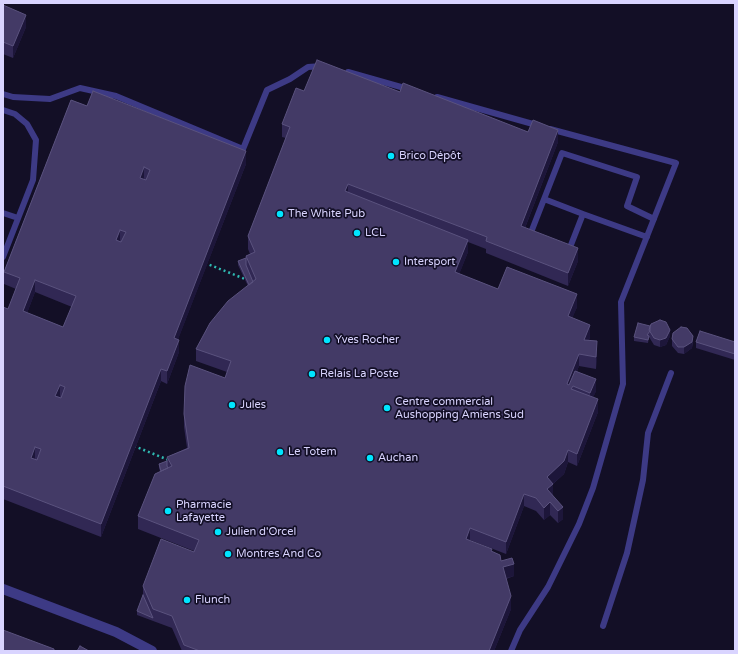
<!DOCTYPE html>
<meta charset="utf-8">
<style>
body{margin:0}
#map{position:relative;width:738px;height:654px;overflow:hidden;background:#130f26;font-family:"Varela Round",sans-serif}
canvas{display:block}
.frame{position:absolute;inset:0;border:4px solid #d9d4ff;pointer-events:none}
</style>
<div id="map">
<canvas width="738" height="654"></canvas>
<div class="frame"></div>
</div>
<script>
const context = document.querySelector('canvas').getContext('2d');
context.lineJoin = 'round';
const poly = rows => new Path2D(rows.map(r => 'M' + r).join(''));
function strokePath(path, color, width, dash) { context.strokeStyle = color; context.lineWidth = width; context.lineCap = dash ? 'butt' : 'round'; context.setLineDash(dash || []); context.stroke(path); }
function paint(path, color) { context.fillStyle = color; context.fill(path, 'evenodd'); }
function label(font, color, halo, rows, align = 'center') {
  context.font = font + ' "Varela Round",sans-serif'; context.lineWidth = 3.5; context.setLineDash([]); context.textBaseline = 'middle'; context.strokeStyle = halo; context.fillStyle = color; for (const [text, x, y, turn = 0] of rows) {
    context.save(); context.translate(x, y); context.rotate((+turn || 0) * Math.PI / 180); context.textAlign = isNaN(turn) ? turn : align; if (halo) context.strokeText(text, 0, 0); context.fillText(text, 0, 0); context.restore();
  }
}
strokePath(poly([
 [205,263,245,279],
 [134,446,171,461]
]), '#2fb8b0', 2.5, [2, 3]);
strokePath(poly([
 [348,72,408,89],
 [3,94,13,97,50,99,80,88,116,96,243,149,267,90,290,79,308,67,322,66],
 [437,97,540,126],
 [3,110,15,114,27,124,36,140,33,180,3,257],
 [544,199,583,214],
 [3,213,18,218],
 [531,236,530,235,562,153,637,177,627,206,654,219],
 [566,249,569,250,583,214,647,237],
 [603,626,627,553,643,480,648,433,671,373],
 [511,651,520,630,548,587,579,524,593,488,623,384,621,302,676,163,550,129]
]), '#3d3a85', 6);
strokePath(poly([
 [3,589,116,632,152,651]
]), '#3d3a85', 10);
paint(poly([
 [3,5,26,27,13,58,3,54],
 [304,91,400,92,528,132,558,142,525,228,578,261,568,286,486,253,486,249,468,242,468,252,459,274,498,289,577,307,572,318,590,337,589,340,597,354,596,369,579,366,577,371,596,391,593,397,598,412,577,466,568,462,564,474,553,484,553,496,563,519,558,523,550,515,544,520,536,511,524,506,506,554,470,540,470,541,492,552,501,561,514,576,506,579,511,609,494,651,182,651,172,628,137,615,137,611,143,595,143,586,194,551,138,529,138,516,160,471,159,468,159,464,167,461,167,457,187,448,184,427,184,414,225,378,227,372,196,361,196,349,248,286,238,265,238,261,246,258,246,256,250,254,248,249,248,236,286,138,282,137,282,124],
 [71,100,246,164,178,339,179,352,167,384,161,381,101,537,3,499,3,307,8,309,16,289,4,284,4,272],
 [35,292,72,307,63,327,27,313],
 [650,327,670,336,666,345,660,347,654,345,649,337,648,343,634,341,634,337],
 [672,339,693,342,692,348,684,354,678,353,672,346],
 [696,342,735,342,735,360,696,348]
]), '#312854');
paint(poly([
 [26,15,26,27,13,58,13,46],
 [558,130,558,142,521,238,521,226],
 [246,151,246,164,174,350,174,338],
 [144,167,144,180,140,178],
 [348,184,348,196,345,191],
 [120,230,120,242,116,240],
 [468,240,468,252,455,285,455,272],
 [578,248,578,261,568,286,568,273],
 [35,280,35,292,23,324,23,311],
 [577,294,577,307,568,329,568,316],
 [590,325,590,337,584,352,584,340],
 [670,330,670,336,666,345,660,347,660,340],
 [693,336,692,348,684,354,684,347],
 [179,340,179,352,167,384,167,371],
 [597,341,597,354,596,369,596,357],
 [579,354,579,366,567,396,567,384],
 [161,369,161,381,101,537,101,524],
 [596,379,596,391,590,405,590,393],
 [60,385,60,397,55,396],
 [598,399,598,412,577,466,577,454],
 [35,447,35,459,31,458],
 [568,450,568,462,564,474,547,489,547,477],
 [553,484,553,496,547,489],
 [524,494,524,506,506,554,506,542],
 [550,502,550,515,544,520,544,508],
 [563,507,563,519,558,523,558,511],
 [470,528,470,540,466,552,466,539],
 [514,564,514,576,503,579,503,567],
 [511,596,511,609,494,651,489,651]
]), '#1d163a');
const building = poly([
 [3,5,26,15,13,46,3,42,3,5],
 [317,60,400,92,403,83,528,132,533,120,558,130,521,226,578,248,568,273,486,241,487,237,348,184,345,191,468,240,455,272,498,289,507,267,577,294,568,316,590,325,584,340,597,341,596,357,579,354,567,384,569,385,575,371,596,379,590,393,573,386,571,389,598,399,577,454,568,450,564,461,547,477,553,484,547,489,563,507,558,511,550,502,544,508,536,498,524,494,506,542,470,528,466,539,492,549,491,551,500,555,501,561,512,558,514,564,503,567,511,596,489,651,200,651,184,645,172,616,153,609,143,586,161,539,194,552,199,540,138,516,155,474,172,466,167,457,189,448,184,414,185,386,190,365,225,378,231,361,196,349,210,323,228,301,256,279,246,256,255,252,248,236,290,127,282,124,296,88,304,91,317,60],
 [93,91,246,151,174,338,179,340,167,371,161,369,101,524,3,486,3,307,8,309,20,278,4,272,71,100,87,106,93,91],
 [144,167,150,170,146,180,140,178,144,167],
 [120,230,126,232,121,242,116,240,120,230],
 [35,280,76,296,63,327,23,311,35,280],
 [60,385,65,387,61,398,55,396,60,385],
 [35,447,41,449,37,460,31,458,35,447],
 [246,258,246,265,253,282,249,285,238,261,246,258],
 [660,320,666,322,670,330,666,338,660,340,654,338,649,330,651,324,660,320],
 [638,323,650,326,650,331,647,335,649,336,648,340,634,337,638,323],
 [681,327,687,328,693,336,692,342,684,347,678,347,672,339,673,333,681,327],
 [700,331,735,342,735,354,696,342,700,331],
 [167,461,167,466,168,468,161,471,159,464,167,461],
 [143,595,153,618,137,611,143,595],
 [3,630,54,649,54,651,3,651,3,630],
 [80,646,89,651,77,651,80,646]
]);
paint(building, '#433a66');
strokePath(building, '#5a527e', 1);
for (const [x, y, r, color] of [
 [391,156,4,"#00e5ff"],
 [280,214,4,"#00e5ff"],
 [357,233,4,"#00e5ff"],
 [396,262,4,"#00e5ff"],
 [327,340,4,"#00e5ff"],
 [312,374,4,"#00e5ff"],
 [232,405,4,"#00e5ff"],
 [387,408,4,"#00e5ff"],
 [280,452,4,"#00e5ff"],
 [370,458,4,"#00e5ff"],
 [168,511,4,"#00e5ff"],
 [218,532,4,"#00e5ff"],
 [228,554,4,"#00e5ff"],
 [187,600,4,"#00e5ff"]
]) { const dot = new Path2D(); dot.arc(x, y, r, 0, 2 * Math.PI); context.fillStyle = color; context.fill(dot); strokePath(dot, '#130f26', 1.5); }
label('11px', '#d9d4ff', '#130f26', [
 ["Brico Dépôt",399,156],
 ["The White Pub",288,214],
 ["LCL",365,233],
 ["Intersport",404,262],
 ["Yves Rocher",335,340],
 ["Relais La Poste",320,374],
 ["Centre commercial",395,402],
 ["Aushopping Amiens Sud",395,415],
 ["Jules",240,405],
 ["Le Totem",288,452],
 ["Auchan",378,458],
 ["Pharmacie",176,505],
 ["Lafayette",176,518],
 ["Julien d'Orcel",226,532],
 ["Montres And Co",236,554],
 ["Flunch",195,600]
], 'left');
</script>
